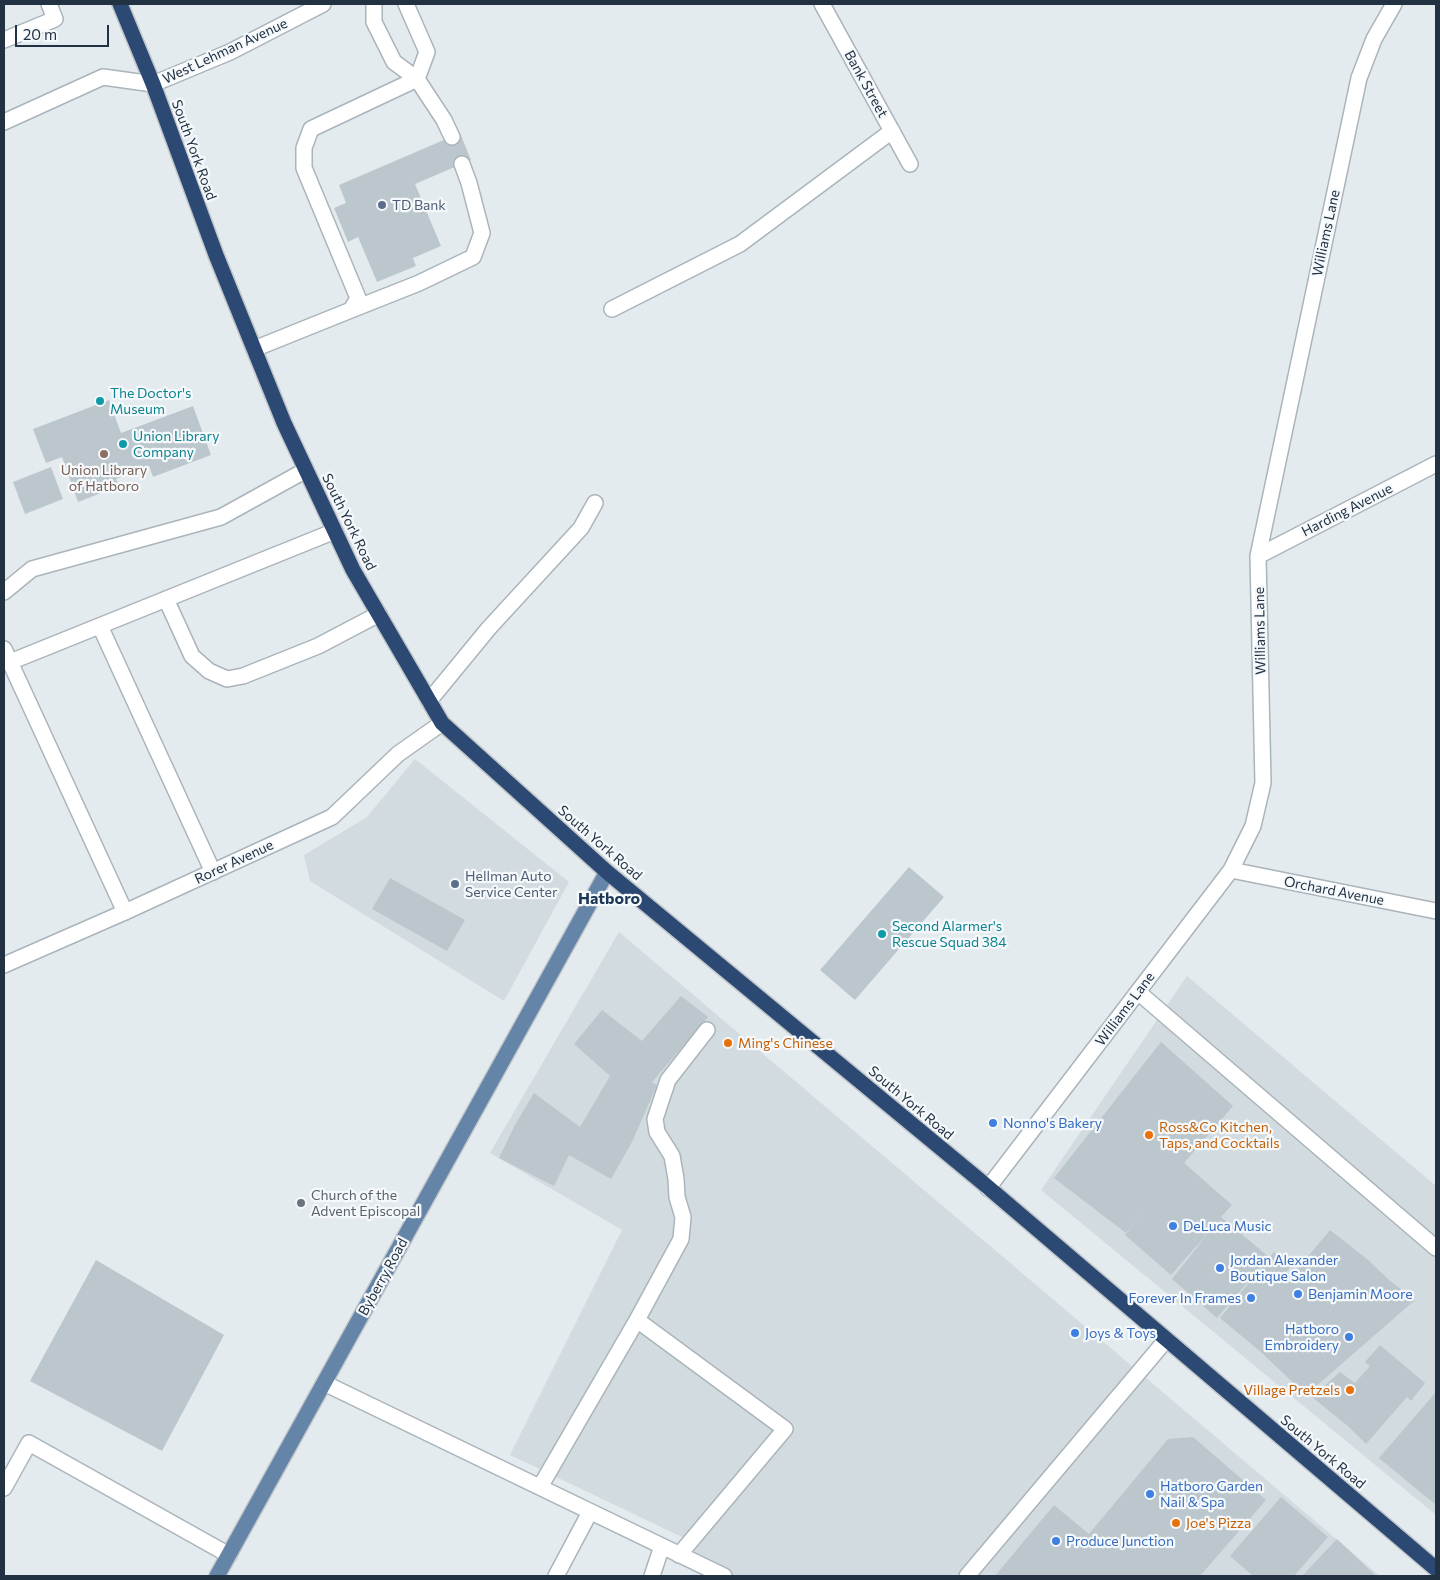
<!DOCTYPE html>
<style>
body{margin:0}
#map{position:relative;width:1440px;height:1580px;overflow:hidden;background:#e4ebef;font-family:Commissioner,sans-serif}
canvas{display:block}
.frame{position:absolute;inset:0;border:5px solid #223243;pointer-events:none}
.scale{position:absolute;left:15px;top:25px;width:94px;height:22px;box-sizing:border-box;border:2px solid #223243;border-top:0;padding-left:6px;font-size:15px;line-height:18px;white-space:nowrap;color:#223243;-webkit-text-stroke:4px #f6f9fb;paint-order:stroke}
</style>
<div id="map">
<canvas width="1440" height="1580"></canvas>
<div class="frame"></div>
<div class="scale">20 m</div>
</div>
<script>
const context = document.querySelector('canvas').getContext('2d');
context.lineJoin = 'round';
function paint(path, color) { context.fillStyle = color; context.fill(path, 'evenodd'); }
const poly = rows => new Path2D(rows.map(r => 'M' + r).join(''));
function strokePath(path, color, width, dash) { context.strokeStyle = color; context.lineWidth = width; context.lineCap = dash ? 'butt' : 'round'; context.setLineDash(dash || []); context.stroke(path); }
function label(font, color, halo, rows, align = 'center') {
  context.font = font + ' Commissioner,sans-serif'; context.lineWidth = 4.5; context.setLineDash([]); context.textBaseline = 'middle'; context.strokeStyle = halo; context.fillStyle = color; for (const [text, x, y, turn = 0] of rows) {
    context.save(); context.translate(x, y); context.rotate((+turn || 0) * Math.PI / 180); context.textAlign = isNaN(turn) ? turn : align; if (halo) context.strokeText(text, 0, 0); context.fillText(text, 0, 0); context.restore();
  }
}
paint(poly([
 [415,759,569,882,504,1001,310,881,304,855,367,817],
 [619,932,1380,1576,702,1576,682,1537,510,1455,622,1230,490,1153],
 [1187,976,1436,1186,1436,1515,1041,1190]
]), '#d2dbdf');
paint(poly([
 [460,133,471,160,415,184,441,246,413,258,416,266,377,282,358,237,348,242,334,208,346,203,339,185],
 [109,400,121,433,193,406,211,455,153,477,149,466,116,479,119,486,78,502,62,457,46,463,33,429],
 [51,467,63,499,25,514,13,482],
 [909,867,944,897,855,1000,820,970],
 [390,878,465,920,447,951,372,909],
 [681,996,708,1017,652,1082,657,1085,632,1142,611,1179,569,1155,554,1186,499,1158,515,1125,534,1093,580,1127,610,1076,574,1044,602,1010,642,1041],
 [1161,1042,1233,1106,1184,1163,1232,1205,1221,1217,1269,1257,1217,1318,1172,1279,1210,1231,1171,1275,1125,1235,1145,1210,1126,1233,1054,1178],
 [1330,1230,1367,1259,1389,1280,1415,1300,1306,1395,1261,1352,1220,1318,1274,1252,1291,1266,1281,1278,1286,1283],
 [96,1260,224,1335,162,1451,30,1381],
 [1380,1345,1425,1383,1411,1401,1407,1397,1366,1444,1349,1427,1312,1397,1340,1372,1355,1383,1370,1366,1365,1362],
 [1436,1392,1436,1505,1379,1458],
 [1193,1437,1266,1500,1200,1576,995,1576,1054,1505,1089,1534,1168,1439],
 [1281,1497,1328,1537,1294,1576,1253,1576,1230,1556],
 [1337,1539,1376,1576,1302,1576]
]), '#bcc7cd');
const lane = poly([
 [374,4,374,22,394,62,417,79,444,120,452,137],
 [4,40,55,19,49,4],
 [612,309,740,244,892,131],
 [351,310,419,283,473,257,482,233,469,183,462,164],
 [254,349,351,310,358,298,304,168,304,148,311,129,417,79,427,52,406,4],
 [4,592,32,569,221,517,306,470],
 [166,599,192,656,209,671,227,679,243,676,318,646,379,614],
 [100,626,213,872],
 [4,649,125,912],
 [10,662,335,531],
 [429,701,489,628,581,528,595,503],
 [1138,992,1436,1248],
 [637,1320,785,1429,679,1555],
 [324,1383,724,1576],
 [540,1487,637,1320,681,1239,683,1217,677,1197,676,1179,672,1156,657,1132,655,1119,668,1080,707,1030],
 [4,1488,29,1443,229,1555],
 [556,1576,590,1512],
 [652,1576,662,1546],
 [967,1576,1166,1340]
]);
const street = poly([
 [822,4,910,164],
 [4,122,103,77,153,84,230,52,323,4],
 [1258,556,1436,464],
 [1231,870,1436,911],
 [4,965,125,912,332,817,398,754,442,723],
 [988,1188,1231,870,1253,826,1263,783,1258,556,1359,78,1374,39,1394,4]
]);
const primary = poly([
 [217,1576,607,872]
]);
const highway = poly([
 [120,4,153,84,216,255,284,423,353,570,442,723,607,872,983,1183,1436,1569]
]);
strokePath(lane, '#aab4bb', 18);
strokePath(street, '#aab4bb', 18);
strokePath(primary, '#c1c6ca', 18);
strokePath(highway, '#c1c6ca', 18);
strokePath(lane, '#fff', 15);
strokePath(street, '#fff', 15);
strokePath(primary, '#6585a8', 15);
strokePath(highway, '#2b4972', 15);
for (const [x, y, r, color] of [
 [382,205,5,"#5c6f8a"],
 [100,401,5,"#0f9aa8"],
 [123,444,5,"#0f9aa8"],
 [104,454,5,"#8d6e63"],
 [455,884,5,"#5c6f8a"],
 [882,934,5,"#0f9aa8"],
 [728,1043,5,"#e8710a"],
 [993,1123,5,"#3f7fe0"],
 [1149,1135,5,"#e8710a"],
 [301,1203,5,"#6b7280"],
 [1173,1226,5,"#3f7fe0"],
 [1220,1268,5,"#3f7fe0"],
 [1298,1294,5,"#3f7fe0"],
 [1251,1298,5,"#3f7fe0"],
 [1075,1333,5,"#3f7fe0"],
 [1349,1337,5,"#3f7fe0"],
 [1350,1390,5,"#e8710a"],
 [1150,1494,5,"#3f7fe0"],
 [1176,1523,5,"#e8710a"],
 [1056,1541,5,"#3f7fe0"]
]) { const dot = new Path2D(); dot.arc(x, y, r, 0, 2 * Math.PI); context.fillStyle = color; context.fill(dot); strokePath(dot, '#f6f9fb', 2); }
label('14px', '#223243', '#f6f9fb', [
 ["West Lehman Avenue",225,51,-25],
 ["Bank Street",866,84,61],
 ["South York Road",194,150,70],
 ["Williams Lane",1326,233,-78],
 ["Harding Avenue",1347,510,-27],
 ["South York Road",349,522,64],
 ["Williams Lane",1260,631,-91],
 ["South York Road",600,843,41],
 ["Rorer Avenue",234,862,-25],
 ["Orchard Avenue",1334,891,11],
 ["Williams Lane",1125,1009,-53],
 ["South York Road",911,1103,40],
 ["Byberry Road",383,1277,-61],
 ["South York Road",1323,1452,40]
]);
label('14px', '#4e5e75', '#f6f9fb', [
 ["TD Bank",392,205],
 ["Hellman Auto",465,876],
 ["Service Center",465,892]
], 'left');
label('14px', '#0d838f', '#f6f9fb', [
 ["The Doctor's",110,393],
 ["Museum",110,409],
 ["Union Library",133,436],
 ["Company",133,452],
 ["Second Alarmer's",892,926],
 ["Rescue Squad 384",892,942]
], 'left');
label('14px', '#785e54', '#f6f9fb', [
 ["Union Library",104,470],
 ["of Hatboro",104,486]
]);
label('14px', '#c56008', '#f6f9fb', [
 ["Ming's Chinese",738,1043],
 ["Ross&Co Kitchen,",1159,1127],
 ["Taps, and Cocktails",1159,1143],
 ["Village Pretzels",1340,1390,"right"],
 ["Joe's Pizza",1186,1523]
], 'left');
label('14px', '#366cbe', '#f6f9fb', [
 ["Nonno's Bakery",1003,1123],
 ["DeLuca Music",1183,1226],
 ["Jordan Alexander",1230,1260],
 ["Boutique Salon",1230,1276],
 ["Benjamin Moore",1308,1294],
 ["Forever In Frames",1241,1298,"right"],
 ["Hatboro",1339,1329,"right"],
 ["Embroidery",1339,1345,"right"],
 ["Joys & Toys",1085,1333],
 ["Hatboro Garden",1160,1486],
 ["Nail & Spa",1160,1502],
 ["Produce Junction",1066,1541]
], 'left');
label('14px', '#5b616d', '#f6f9fb', [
 ["Church of the",311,1195],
 ["Advent Episcopal",311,1211]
], 'left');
label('bold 16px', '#1b3757', '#f6f9fb', [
 ["Hatboro",609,899]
]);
</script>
